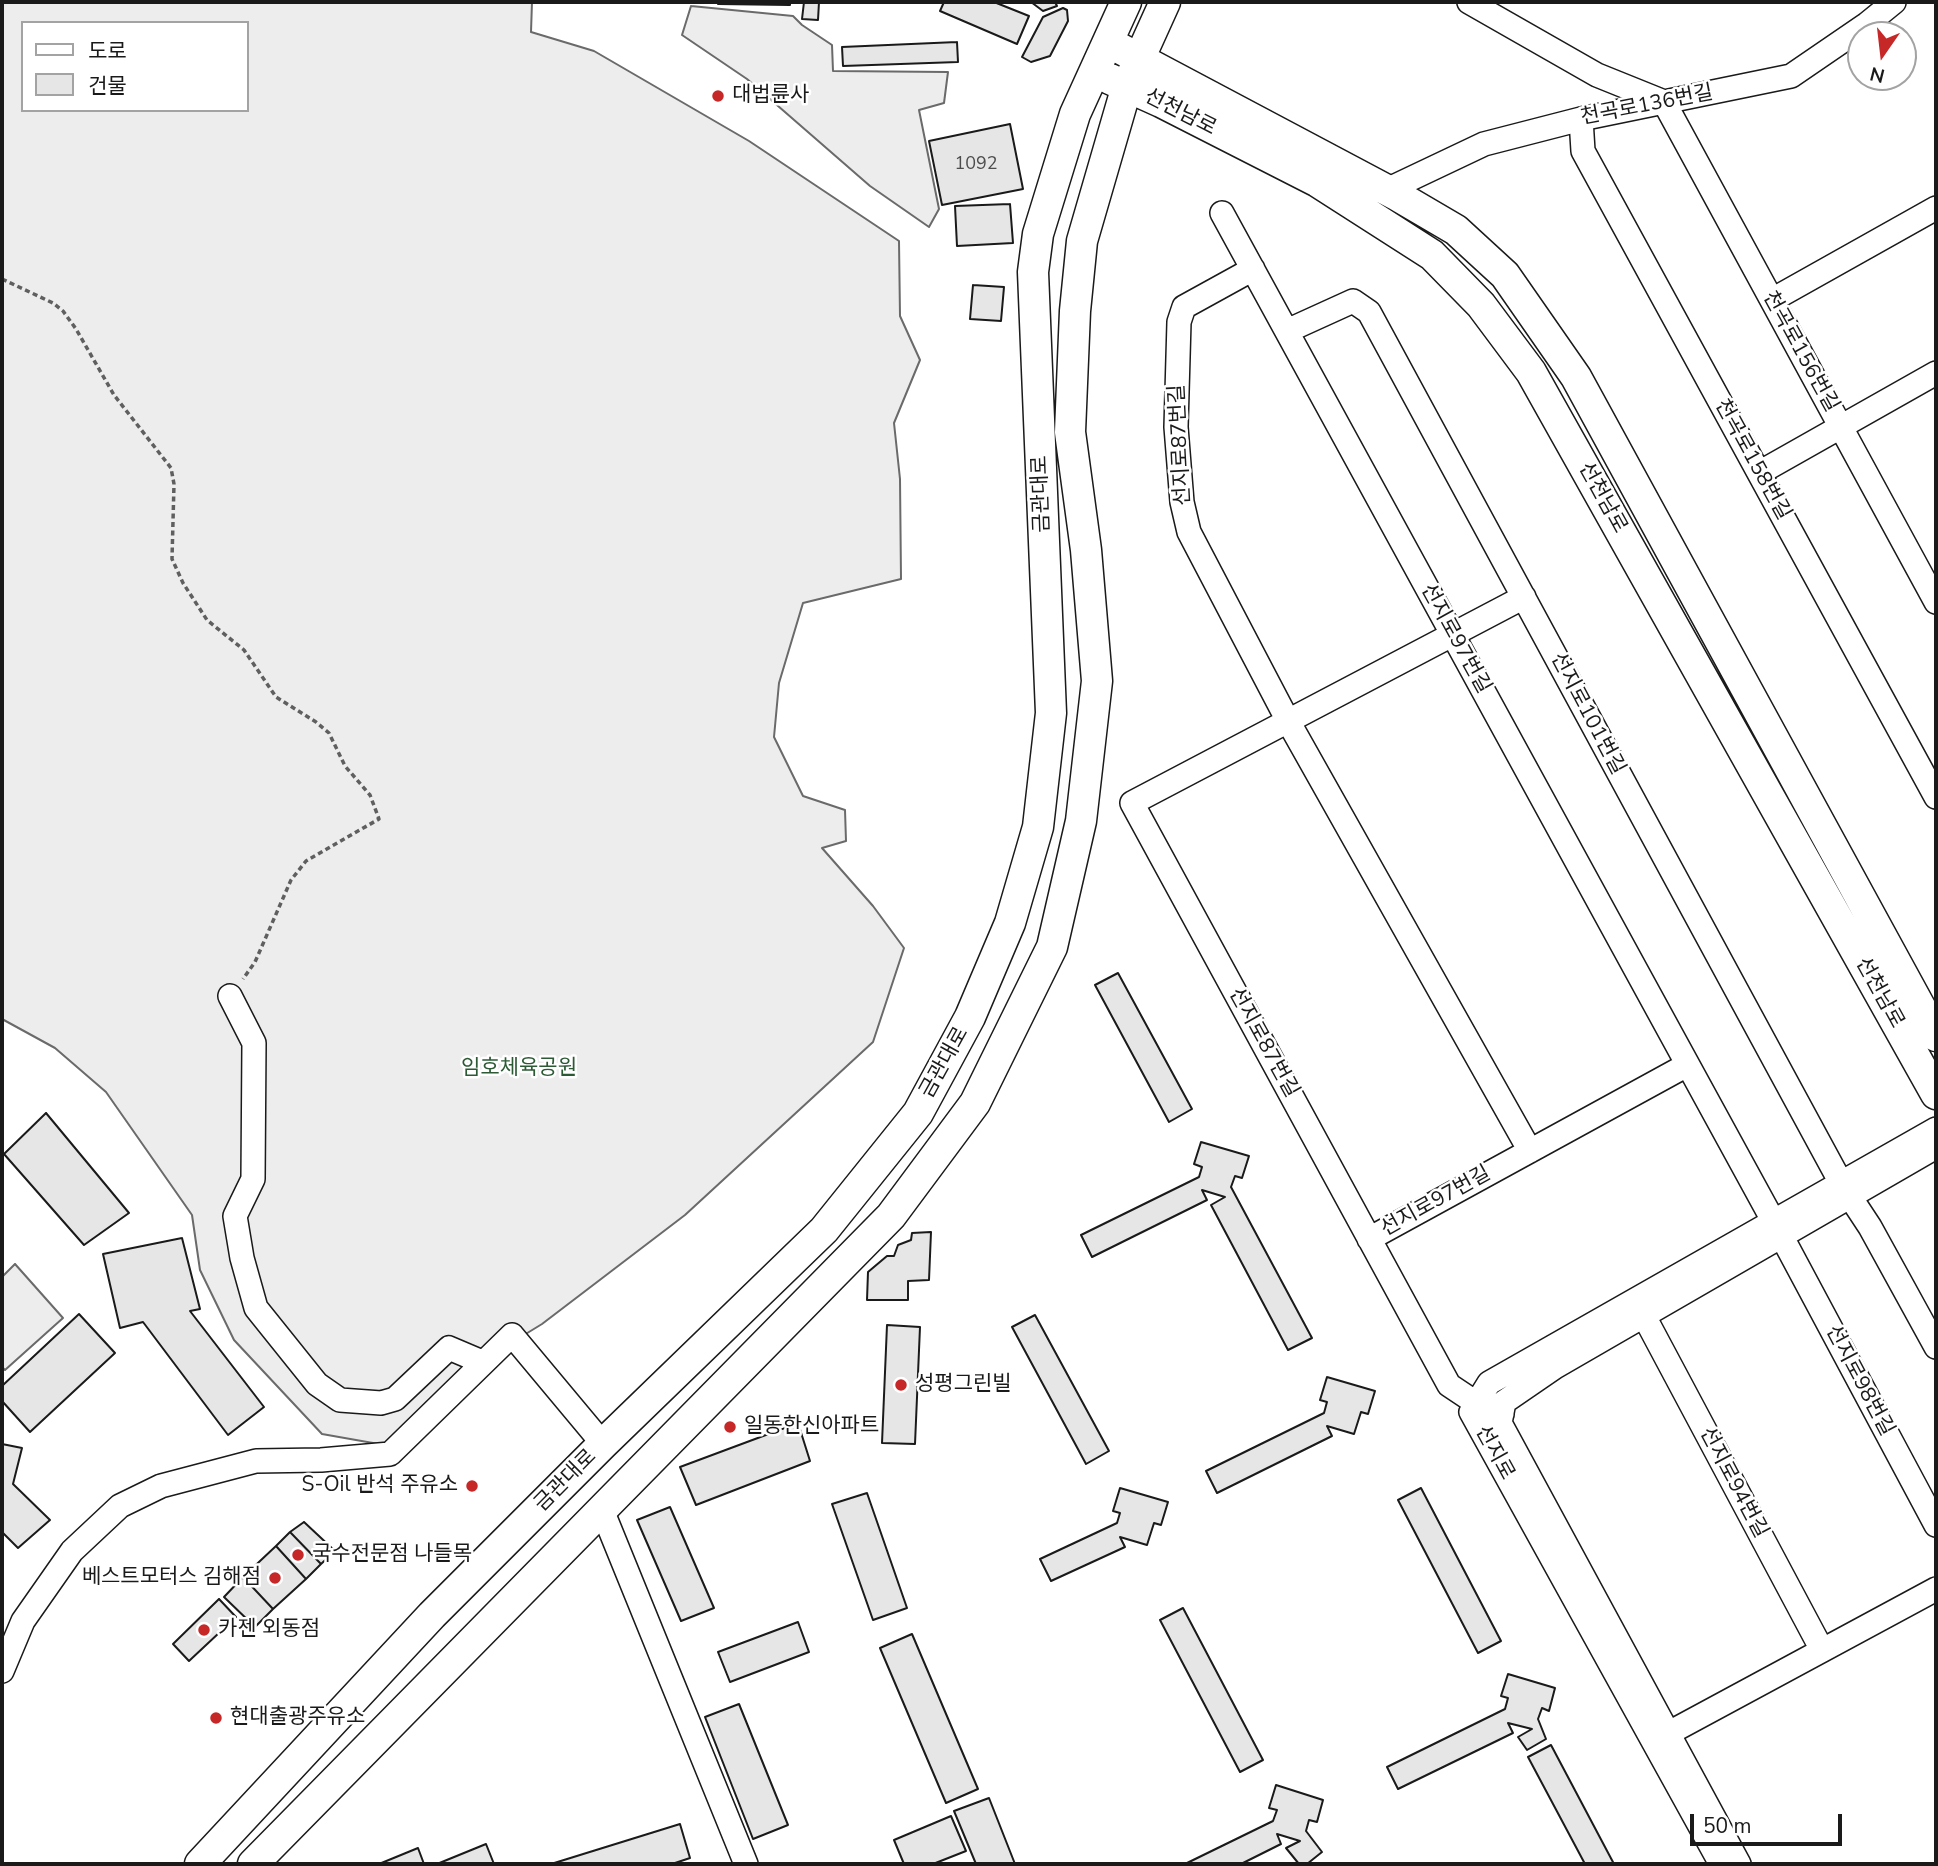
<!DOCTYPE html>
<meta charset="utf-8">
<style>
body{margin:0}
#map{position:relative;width:1938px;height:1866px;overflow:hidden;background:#fff;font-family:"Nunito Sans","Noto Sans KR",sans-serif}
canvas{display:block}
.frame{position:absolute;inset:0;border:4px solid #1a1a1a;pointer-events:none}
.legend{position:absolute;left:21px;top:21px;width:228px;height:91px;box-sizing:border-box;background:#fff;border:2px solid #a3a3a3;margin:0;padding:9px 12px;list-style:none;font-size:21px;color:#1a1a1a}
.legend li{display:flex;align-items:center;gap:14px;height:35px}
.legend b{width:35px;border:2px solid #a3a3a3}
.north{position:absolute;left:1847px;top:21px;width:70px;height:70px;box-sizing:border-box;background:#fff;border:2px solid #a3a3a3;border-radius:50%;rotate:194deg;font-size:19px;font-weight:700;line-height:28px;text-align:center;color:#1a1a1a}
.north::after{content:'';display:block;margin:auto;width:24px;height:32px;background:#c62828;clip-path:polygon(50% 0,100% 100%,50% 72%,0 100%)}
.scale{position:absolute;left:1690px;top:1814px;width:152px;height:32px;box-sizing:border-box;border:4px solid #1a1a1a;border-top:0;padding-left:9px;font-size:21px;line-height:24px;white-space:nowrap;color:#1a1a1a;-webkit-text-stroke:5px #fff;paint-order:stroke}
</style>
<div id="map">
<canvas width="1938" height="1866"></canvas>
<div class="frame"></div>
<ul class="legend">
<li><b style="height:9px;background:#fff"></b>도로</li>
<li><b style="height:19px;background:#e6e6e6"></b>건물</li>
</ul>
<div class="north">N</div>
<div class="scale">50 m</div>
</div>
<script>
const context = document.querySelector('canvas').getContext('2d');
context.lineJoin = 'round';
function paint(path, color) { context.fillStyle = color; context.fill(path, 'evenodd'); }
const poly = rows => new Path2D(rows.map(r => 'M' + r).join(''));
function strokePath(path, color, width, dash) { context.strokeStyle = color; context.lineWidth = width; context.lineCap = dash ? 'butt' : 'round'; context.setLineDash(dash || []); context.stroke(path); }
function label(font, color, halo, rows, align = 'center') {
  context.font = font + ' "Nunito Sans","Noto Sans KR",sans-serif'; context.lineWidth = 5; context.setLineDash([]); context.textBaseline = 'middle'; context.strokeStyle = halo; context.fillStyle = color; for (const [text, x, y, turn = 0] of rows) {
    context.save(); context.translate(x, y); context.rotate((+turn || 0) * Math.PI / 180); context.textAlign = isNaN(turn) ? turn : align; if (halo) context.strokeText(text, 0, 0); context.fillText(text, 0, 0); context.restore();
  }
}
const built = poly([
 [2,2,532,2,531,32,594,51,749,141,899,241,900,316,920,360,894,423,900,479,901,579,803,603,779,683,774,737,803,796,845,810,846,841,822,848,873,906,904,948,873,1042,685,1215,542,1324,462,1373,390,1446,322,1434,234,1340,200,1270,192,1215,106,1092,55,1048,2,1019,2,2],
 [23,23,247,23,247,110,23,110,23,23],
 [691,6,793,16,802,25,832,45,833,71,948,72,944,103,919,110,939,209,929,227,870,186,747,79,682,35,691,6],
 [15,1264,63,1318,5,1370,2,1367,2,1277,15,1264]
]);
paint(built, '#ededed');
strokePath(built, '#6a6a6a', 2);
const building = poly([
 [718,2,790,2,790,5,718,4,718,2],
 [804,2,819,2,818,20,802,19,804,2],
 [944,2,994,2,1029,16,1017,44,940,11,944,2],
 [1031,2,1055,2,1057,6,1043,11,1031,2],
 [1063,8,1067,10,1068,21,1050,56,1031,62,1022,57,1043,17,1063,8],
 [957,42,958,62,843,66,842,47,957,42],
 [1010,124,1023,189,942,205,929,141,1010,124],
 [1010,204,1013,243,957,246,955,206,1010,204],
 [973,285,1004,287,1001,321,970,319,973,285],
 [1118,973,1192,1109,1169,1122,1095,985,1118,973],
 [46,1113,129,1213,84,1245,4,1154,46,1113],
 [1201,1142,1249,1156,1242,1178,1235,1176,1231,1187,1312,1338,1288,1350,1211,1205,1225,1197,1202,1190,1207,1200,1092,1257,1081,1235,1199,1177,1202,1167,1194,1164,1201,1142],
 [931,1232,929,1280,908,1281,908,1300,867,1300,868,1272,887,1256,894,1256,898,1245,911,1240,912,1233,931,1232],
 [182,1238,200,1309,190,1311,264,1407,228,1435,143,1322,120,1328,103,1254,182,1238],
 [79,1314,115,1353,30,1432,2,1401,2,1386,79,1314],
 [1035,1315,1109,1451,1086,1464,1012,1327,1035,1315],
 [887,1325,920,1327,915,1444,882,1443,887,1325],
 [1327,1377,1375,1391,1368,1414,1361,1412,1354,1434,1327,1426,1332,1436,1217,1493,1206,1471,1324,1413,1327,1402,1320,1400,1327,1377],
 [798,1423,810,1461,696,1505,680,1467,798,1423],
 [2,1444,22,1448,13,1484,50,1520,18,1548,2,1532,2,1444],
 [1120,1488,1168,1502,1161,1525,1154,1523,1147,1545,1120,1537,1125,1547,1051,1581,1040,1559,1117,1523,1120,1513,1113,1511,1120,1488],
 [1421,1488,1501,1641,1478,1653,1398,1500,1421,1488],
 [867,1493,907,1608,873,1620,832,1504,867,1493],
 [670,1507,714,1608,681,1621,637,1520,670,1507],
 [304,1522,335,1551,321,1564,290,1532,304,1522],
 [290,1532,321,1564,306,1579,276,1546,290,1532],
 [276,1546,306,1579,273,1609,243,1577,276,1546],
 [243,1577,273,1609,255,1627,224,1597,243,1577],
 [219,1599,236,1617,189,1661,173,1644,219,1599],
 [1183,1608,1263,1760,1240,1772,1160,1620,1183,1608],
 [798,1622,809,1652,730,1682,718,1652,798,1622],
 [912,1634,978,1789,946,1803,880,1648,912,1634],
 [1508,1674,1555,1688,1549,1711,1542,1708,1538,1719,1546,1739,1527,1750,1518,1737,1532,1729,1508,1723,1513,1733,1398,1789,1387,1767,1505,1709,1508,1698,1501,1696,1508,1674],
 [739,1704,788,1825,753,1839,705,1717,739,1704],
 [1551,1745,1614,1864,1585,1864,1528,1757,1551,1745],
 [1276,1785,1323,1800,1317,1822,1309,1820,1306,1831,1322,1852,1307,1864,1299,1864,1286,1848,1300,1841,1277,1834,1281,1844,1241,1864,1185,1864,1273,1821,1277,1810,1269,1808,1276,1785],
 [989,1798,1015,1864,976,1864,954,1811,989,1798],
 [951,1816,966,1851,933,1864,904,1864,894,1840,951,1816],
 [680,1824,690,1858,672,1864,551,1864,680,1824],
 [486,1844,494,1864,437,1864,486,1844],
 [418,1848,424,1864,379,1864,418,1848]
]);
paint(building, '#e6e6e6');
strokePath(building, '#1a1a1a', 2);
const minor = poly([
 [1469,2,1597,75,1664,102,1936,602],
 [1581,119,1583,151,1936,797],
 [1387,190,1484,144,1581,119,1791,76,1867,24,1894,2],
 [1222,213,1782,1237,1936,1525],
 [1253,269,1184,307,1179,322,1176,427,1182,502,1189,532,1288,721,1530,1151],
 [1772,300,1936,208],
 [1287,331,1353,301,1369,312,1841,1183,1870,1227,1936,1347],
 [1759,473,1936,373],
 [230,996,254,1043,253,1179,235,1216,242,1258,256,1308,317,1384,340,1400,381,1403,395,1399,449,1348,482,1362],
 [1369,1239,1687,1065],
 [1644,1316,1822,1650],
 [1502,1414,1476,1403,1449,1385,1132,803,1524,597],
 [602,1510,746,1864],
 [2,1671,23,1621,72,1551,120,1506,161,1486,256,1461,321,1460,390,1454,512,1335,603,1444],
 [1656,1740,1936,1589],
 [1721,1864,1471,1412,1489,1383,1936,1129],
 [1739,1864,1500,1423,1504,1402,1555,1367,1936,1147]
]);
const major = poly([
 [1121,49,1398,196,1456,230,1505,275,1576,377,1936,1036],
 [1110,79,1161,102,1318,182,1432,255,1481,305,1531,372,1936,1094],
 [200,1864,432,1615,603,1444,824,1230,918,1113,970,1017,1010,923,1038,827,1051,713,1033,272,1038,234,1075,114,1126,2],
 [253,1864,891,1216,975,1103,1052,947,1081,821,1097,681,1086,550,1070,432,1075,311,1082,241,1127,86,1165,2]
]);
strokePath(minor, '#1a1a1a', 26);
strokePath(major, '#1a1a1a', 33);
strokePath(poly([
 [2,279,53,303,63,311,76,329,114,395,171,468,174,484,172,559,183,583,207,620,244,650,276,697,316,722,329,733,345,766,370,795,379,819,306,861,291,880,255,962,243,979]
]), '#5f5f5f', 3.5, [5, 3.5]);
strokePath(minor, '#fff', 23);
strokePath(major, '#fff', 30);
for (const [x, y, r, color] of [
 [718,96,7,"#c62828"],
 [901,1385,7,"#c62828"],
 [730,1427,7,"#c62828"],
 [472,1486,7,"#c62828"],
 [298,1555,7,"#c62828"],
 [275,1578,7,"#c62828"],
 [204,1630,7,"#c62828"],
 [216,1718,7,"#c62828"]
]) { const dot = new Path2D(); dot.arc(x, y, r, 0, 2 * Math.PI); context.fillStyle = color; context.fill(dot); strokePath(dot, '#fff', 2.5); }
label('18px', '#4d4d4d', null, [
 ["1092",976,165]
]);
label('21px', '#1a1a1a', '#fff', [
 ["대법륜사",732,96],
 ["성평그린빌",915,1385],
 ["일동한신아파트",744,1427],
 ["S-Oil 반석 주유소",458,1486,"right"],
 ["국수전문점 나들목",312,1555],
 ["베스트모터스 김해점",261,1578,"right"],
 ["카젠 외동점",218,1630],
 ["현대출광주유소",230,1718]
], 'left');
label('21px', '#1a1a1a', '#fff', [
 ["천곡로136번길",1647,106,-11],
 ["선천남로",1180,113,27],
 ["천곡로156번길",1800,352,61],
 ["선지로87번길",1181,445,-93],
 ["천곡로158번길",1752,460,61],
 ["금관대로",1042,494,-92],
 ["선천남로",1602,498,61],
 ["선지로97번길",1455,639,61],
 ["선지로101번길",1587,714,62],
 ["선천남로",1879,993,61],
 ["선지로87번길",1263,1043,61],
 ["금관대로",945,1063,-61],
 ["선지로97번길",1436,1202,-29],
 ["선지로98번길",1859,1381,62],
 ["선지로",1494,1453,61],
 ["금관대로",566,1481,-45],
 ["선지로94번길",1733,1483,62]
]);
label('21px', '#2b5a34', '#fff', [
 ["임호체육공원",519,1069]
]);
</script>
